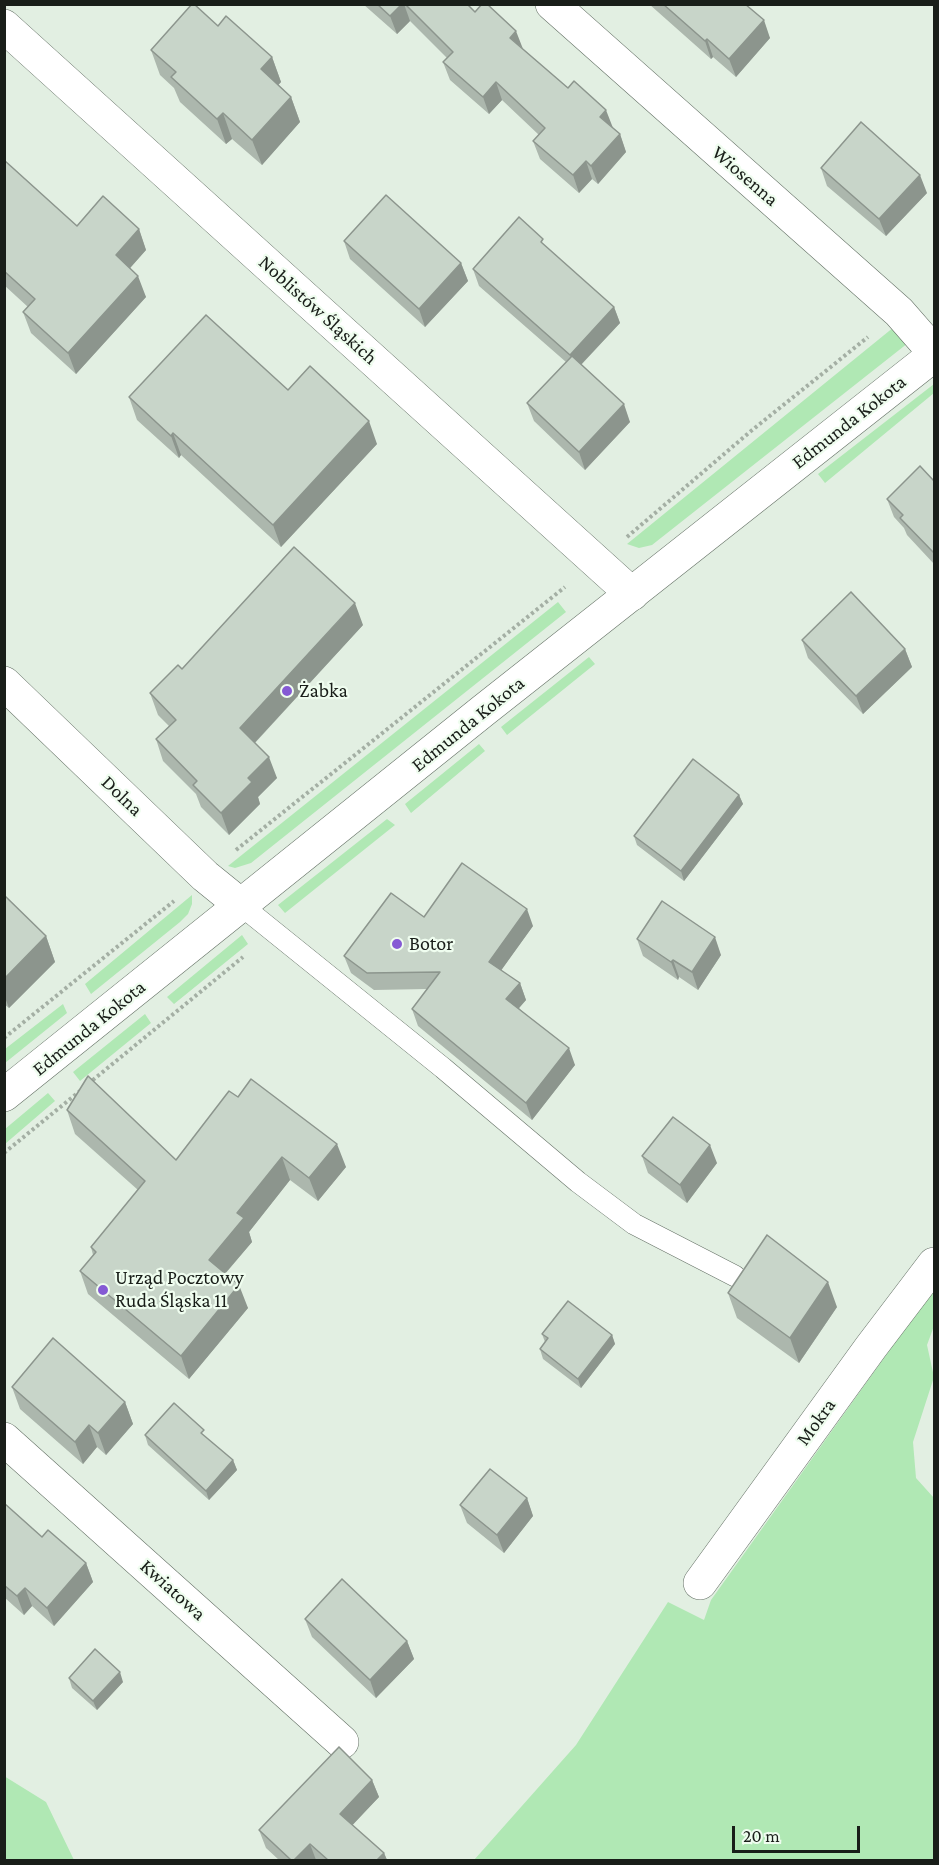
<!DOCTYPE html>
<meta charset="utf-8">
<style>
body{margin:0}
#map{position:relative;width:939px;height:1865px;overflow:hidden;background:#e2efe2;font-family:"Crimson Pro",serif}
canvas{display:block}
.frame{position:absolute;inset:0;border:6px solid #191e19;pointer-events:none}
.scale{position:absolute;left:732px;top:1826px;width:128px;height:27px;box-sizing:border-box;border:3px solid #191e19;border-top:0;padding-left:8px;font-size:18px;line-height:21px;white-space:nowrap;color:#191e19;-webkit-text-stroke:4px #effdef;paint-order:stroke}
</style>
<div id="map">
<canvas width="939" height="1865"></canvas>
<div class="frame"></div>
<div class="scale">20 m</div>
</div>
<script>
const context = document.querySelector('canvas').getContext('2d');
context.lineJoin = 'round';
function paint(path, color) { context.fillStyle = color; context.fill(path, 'evenodd'); }
const poly = rows => new Path2D(rows.map(r => 'M' + r).join(''));
function strokePath(path, color, width, dash) { context.strokeStyle = color; context.lineWidth = width; context.lineCap = dash ? 'butt' : 'round'; context.setLineDash(dash || []); context.stroke(path); }
function label(font, color, halo, rows, align = 'center') {
  context.font = font + ' "Crimson Pro",serif'; context.lineWidth = 4.5; context.setLineDash([]); context.textBaseline = 'middle'; context.strokeStyle = halo; context.fillStyle = color; for (const [text, x, y, turn = 0] of rows) {
    context.save(); context.translate(x, y); context.rotate((+turn || 0) * Math.PI / 180); context.textAlign = isNaN(turn) ? turn : align; if (halo) context.strokeText(text, 0, 0); context.fillText(text, 0, 0); context.restore();
  }
}
paint(poly([
 [894,327,908,343,652,545,639,548,627,544],
 [934,384,934,393,825,483,818,474],
 [558,602,566,612,251,863,235,868,228,866],
 [589,657,595,664,507,735,501,727],
 [479,744,485,751,411,813,405,804],
 [387,819,395,825,285,913,278,905],
 [192,895,192,904,188,914,180,922,91,994,85,984],
 [242,935,248,944,174,1004,167,997],
 [63,1004,67,1013,5,1063,5,1049],
 [145,1014,151,1023,80,1081,73,1072],
 [48,1093,55,1101,5,1144,5,1129],
 [934,1288,934,1326,927,1345,934,1377,913,1442,916,1478,934,1498,934,1860,474,1860,576,1745,668,1602,704,1620,711,1600],
 [4,1776,46,1802,74,1860,5,1860]
]), '#b0e8b4');
const lane = poly([
 [242,906,443,1068,578,1182,634,1224,735,1276]
]);
const street = poly([
 [552,4,899,312,934,352],
 [4,26,632,594],
 [4,683,205,876,242,906],
 [4,1439,342,1742],
 [700,1583,871,1347,934,1264]
]);
const secondary = poly([
 [4,1095,484,710,934,355]
]);
strokePath(lane, '#647065', 22);
strokePath(street, '#647065', 34);
strokePath(secondary, '#647065', 34);
strokePath(poly([
 [627,537,751,431,868,337],
 [236,850,565,587],
 [4,1038,174,901],
 [88,1084,243,957],
 [4,1153,80,1091]
]), '#a4afa4', 4, [3, 3]);
strokePath(lane, '#fff', 21);
strokePath(street, '#fff', 33);
strokePath(secondary, '#fff', 33);
paint(poly([
 [363,4,467,4,475,12,523,49,620,134,626,152,598,184,592,179,579,193,540,159,533,141,539,135,502,100,489,114,450,80,443,62,447,58,410,21,397,34],
 [649,4,746,4,770,38,736,77,713,57,711,59],
 [218,26,272,57,281,82,278,85,291,97,300,122,262,165,232,139,226,144,180,102,174,88,160,75,151,50],
 [4,160,77,226,139,229,146,250,130,268,146,297,76,374,31,333,23,312,28,307,4,285],
 [821,168,927,193,886,236,827,186],
 [344,241,461,263,468,281,425,327,350,259],
 [545,246,614,307,620,323,581,365,630,422,585,470,534,421,527,403,566,362,479,286,473,269],
 [288,390,377,444,281,547,181,455,179,458,137,420,129,397],
 [934,481,934,564,907,535,904,528,894,517,887,499],
 [363,625,255,743,277,778,258,797,260,804,229,835,201,807,196,794,163,761,156,739,169,726,158,715,150,693,182,669],
 [802,640,905,649,912,667,863,714,808,658],
 [739,795,743,804,684,881,637,845,634,836],
 [4,895,46,936,55,962,9,1008,4,1004],
 [424,917,533,926,501,970,520,983,526,1000,519,1008,575,1065,532,1120,418,1026,412,1009,427,989,374,990,351,973,344,956],
 [637,939,721,955,698,990,679,977,678,980,643,956],
 [238,1097,346,1167,318,1201,290,1180,249,1232,252,1242,225,1274,248,1308,189,1379,88,1294,80,1271,93,1255,91,1247,138,1190,75,1134,67,1110,176,1160],
 [642,1156,717,1163,687,1203,648,1173],
 [728,1293,837,1307,799,1363,737,1318],
 [542,1334,612,1335,615,1344,581,1388,543,1359,540,1349,545,1342],
 [12,1387,125,1402,133,1424,106,1455,97,1447,83,1464,20,1409],
 [145,1435,206,1438,233,1460,237,1470,209,1500,148,1445],
 [527,1498,533,1516,504,1553,467,1523,460,1505],
 [4,1503,42,1537,86,1563,93,1582,54,1626,32,1606,24,1615,4,1597],
 [305,1619,407,1641,414,1659,376,1698,312,1637],
 [69,1678,123,1682,97,1710,72,1688],
 [372,1780,379,1797,352,1825,384,1853,387,1860,279,1860,266,1848,259,1830]
]), '#acb7ad');
paint(poly([
 [402,4,404,4,410,21,397,34,390,16],
 [764,20,770,38,736,77,729,59],
 [516,31,523,49,510,38],
 [707,39,713,57,711,59,705,41],
 [272,57,281,82,270,94,261,69],
 [496,82,502,100,489,114,483,97],
 [291,97,300,122,262,165,252,140],
 [606,110,613,128,600,117],
 [223,113,232,139,226,144,217,119],
 [620,134,626,152,598,184,591,166],
 [586,161,592,179,579,193,573,175],
 [920,175,927,193,886,236,879,219],
 [139,229,146,250,123,276,116,255],
 [461,263,468,281,425,327,419,309],
 [138,276,146,297,76,374,68,353],
 [614,307,620,323,575,371,570,355],
 [624,404,630,422,585,470,579,452],
 [369,421,377,444,281,547,273,525],
 [173,433,181,455,179,458,171,436],
 [355,603,363,625,248,750,240,728],
 [905,649,912,667,863,714,856,696],
 [269,757,277,778,258,797,260,804,229,835,221,813,248,778],
 [739,795,743,804,684,881,681,871],
 [527,909,533,926,495,979,489,962],
 [46,936,55,962,9,1008,4,995,4,979],
 [715,937,721,955,698,990,692,972],
 [673,960,679,977,678,980,671,962],
 [520,983,526,1000,512,1016,506,999],
 [569,1048,575,1065,532,1120,526,1103],
 [337,1144,346,1167,318,1201,309,1178],
 [710,1145,717,1163,687,1203,680,1185],
 [282,1157,290,1180,249,1232,252,1242,217,1283,209,1260,237,1213],
 [828,1282,837,1307,799,1363,790,1338],
 [239,1285,248,1308,189,1379,181,1356],
 [612,1335,615,1344,581,1388,578,1379],
 [125,1402,133,1424,106,1455,98,1433],
 [89,1425,97,1447,83,1464,75,1442],
 [233,1460,237,1470,209,1500,206,1491],
 [527,1498,533,1516,504,1553,497,1535],
 [86,1563,93,1582,54,1626,47,1608],
 [25,1588,32,1606,24,1615,17,1596],
 [407,1641,414,1659,376,1698,370,1680],
 [120,1672,123,1682,97,1710,93,1701],
 [372,1780,379,1797,346,1832,340,1814],
 [310,1844,316,1860,294,1860],
 [384,1853,387,1860,377,1860]
]), '#8c958d');
const building = poly([
 [192,4,194,4,218,26,226,16,272,57,261,69,291,97,252,140,223,113,217,119,171,77,176,72,151,50,192,4],
 [377,4,402,4,390,16,377,4],
 [405,4,467,4,475,12,482,4,487,4,516,31,510,38,568,88,574,81,606,110,600,117,620,134,591,166,586,161,573,175,533,141,545,128,496,82,483,97,443,62,453,52,405,4],
 [663,4,745,4,764,20,729,59,707,39,705,41,663,4],
 [861,122,920,175,879,219,821,168,861,122],
 [4,160,77,226,103,196,139,229,116,255,138,276,68,353,23,312,35,299,4,271,4,160],
 [386,195,461,263,419,309,344,241,386,195],
 [519,217,543,239,541,242,614,307,570,355,473,269,519,217],
 [206,315,288,390,310,366,369,421,273,525,173,433,171,436,129,397,206,315],
 [572,356,624,404,579,452,527,403,572,356],
 [920,466,934,481,934,553,900,518,903,515,887,499,920,466],
 [294,547,355,603,240,728,269,757,248,778,252,782,221,813,193,785,197,781,156,739,176,720,150,693,178,665,182,669,294,547],
 [851,592,905,649,856,696,802,640,851,592],
 [693,759,739,795,681,871,634,836,693,759],
 [462,863,527,909,489,962,520,983,506,999,569,1048,526,1103,412,1009,440,972,367,973,344,956,391,893,424,917,462,863],
 [4,895,46,936,4,979,4,895],
 [662,901,715,937,692,972,673,960,671,962,637,939,662,901],
 [88,1076,176,1160,229,1091,238,1097,251,1079,337,1144,309,1178,282,1157,237,1213,244,1218,209,1260,239,1285,181,1356,80,1271,96,1252,91,1247,145,1181,67,1110,88,1076],
 [673,1117,710,1145,680,1185,642,1156,673,1117],
 [767,1235,828,1282,790,1338,728,1293,767,1235],
 [568,1301,612,1335,578,1379,540,1349,548,1338,542,1334,568,1301],
 [53,1338,125,1402,98,1433,89,1425,75,1442,12,1387,53,1338],
 [174,1403,204,1430,201,1433,233,1460,206,1491,145,1435,174,1403],
 [490,1469,527,1498,497,1535,460,1505,490,1469],
 [4,1503,42,1537,48,1530,86,1563,47,1608,25,1588,17,1596,4,1585,4,1503],
 [342,1579,407,1641,370,1680,305,1619,342,1579],
 [95,1649,120,1672,93,1701,69,1678,95,1649],
 [339,1747,372,1780,340,1814,384,1853,377,1860,328,1860,310,1844,294,1860,291,1860,259,1830,339,1747]
]);
paint(building, '#c8d5c9');
strokePath(building, '#8c958d', 1.5);
for (const [x, y, r, color] of [
 [287,691,6,"#855ad4"],
 [397,944,6,"#855ad4"],
 [103,1290,6,"#855ad4"]
]) { const dot = new Path2D(); dot.arc(x, y, r, 0, 2 * Math.PI); context.fillStyle = color; context.fill(dot); strokePath(dot, '#effdef', 2); }
label('20px', '#191e19', '#effdef', [
 ["Wiosenna",745,176,41],
 ["Noblistów Śląskich",318,310,42],
 ["Edmunda Kokota",849,422,-38],
 ["Edmunda Kokota",468,724,-39],
 ["Dolna",122,796,44],
 ["Edmunda Kokota",89,1028,-39],
 ["Mokra",816,1422,-54],
 ["Kwiatowa",173,1590,42]
]);
label('20px', '#191e19', '#effdef', [
 ["Żabka",299,691],
 ["Botor",409,944],
 ["Urząd Pocztowy",115,1278],
 ["Ruda Śląska 11",115,1301]
], 'left');
</script>
